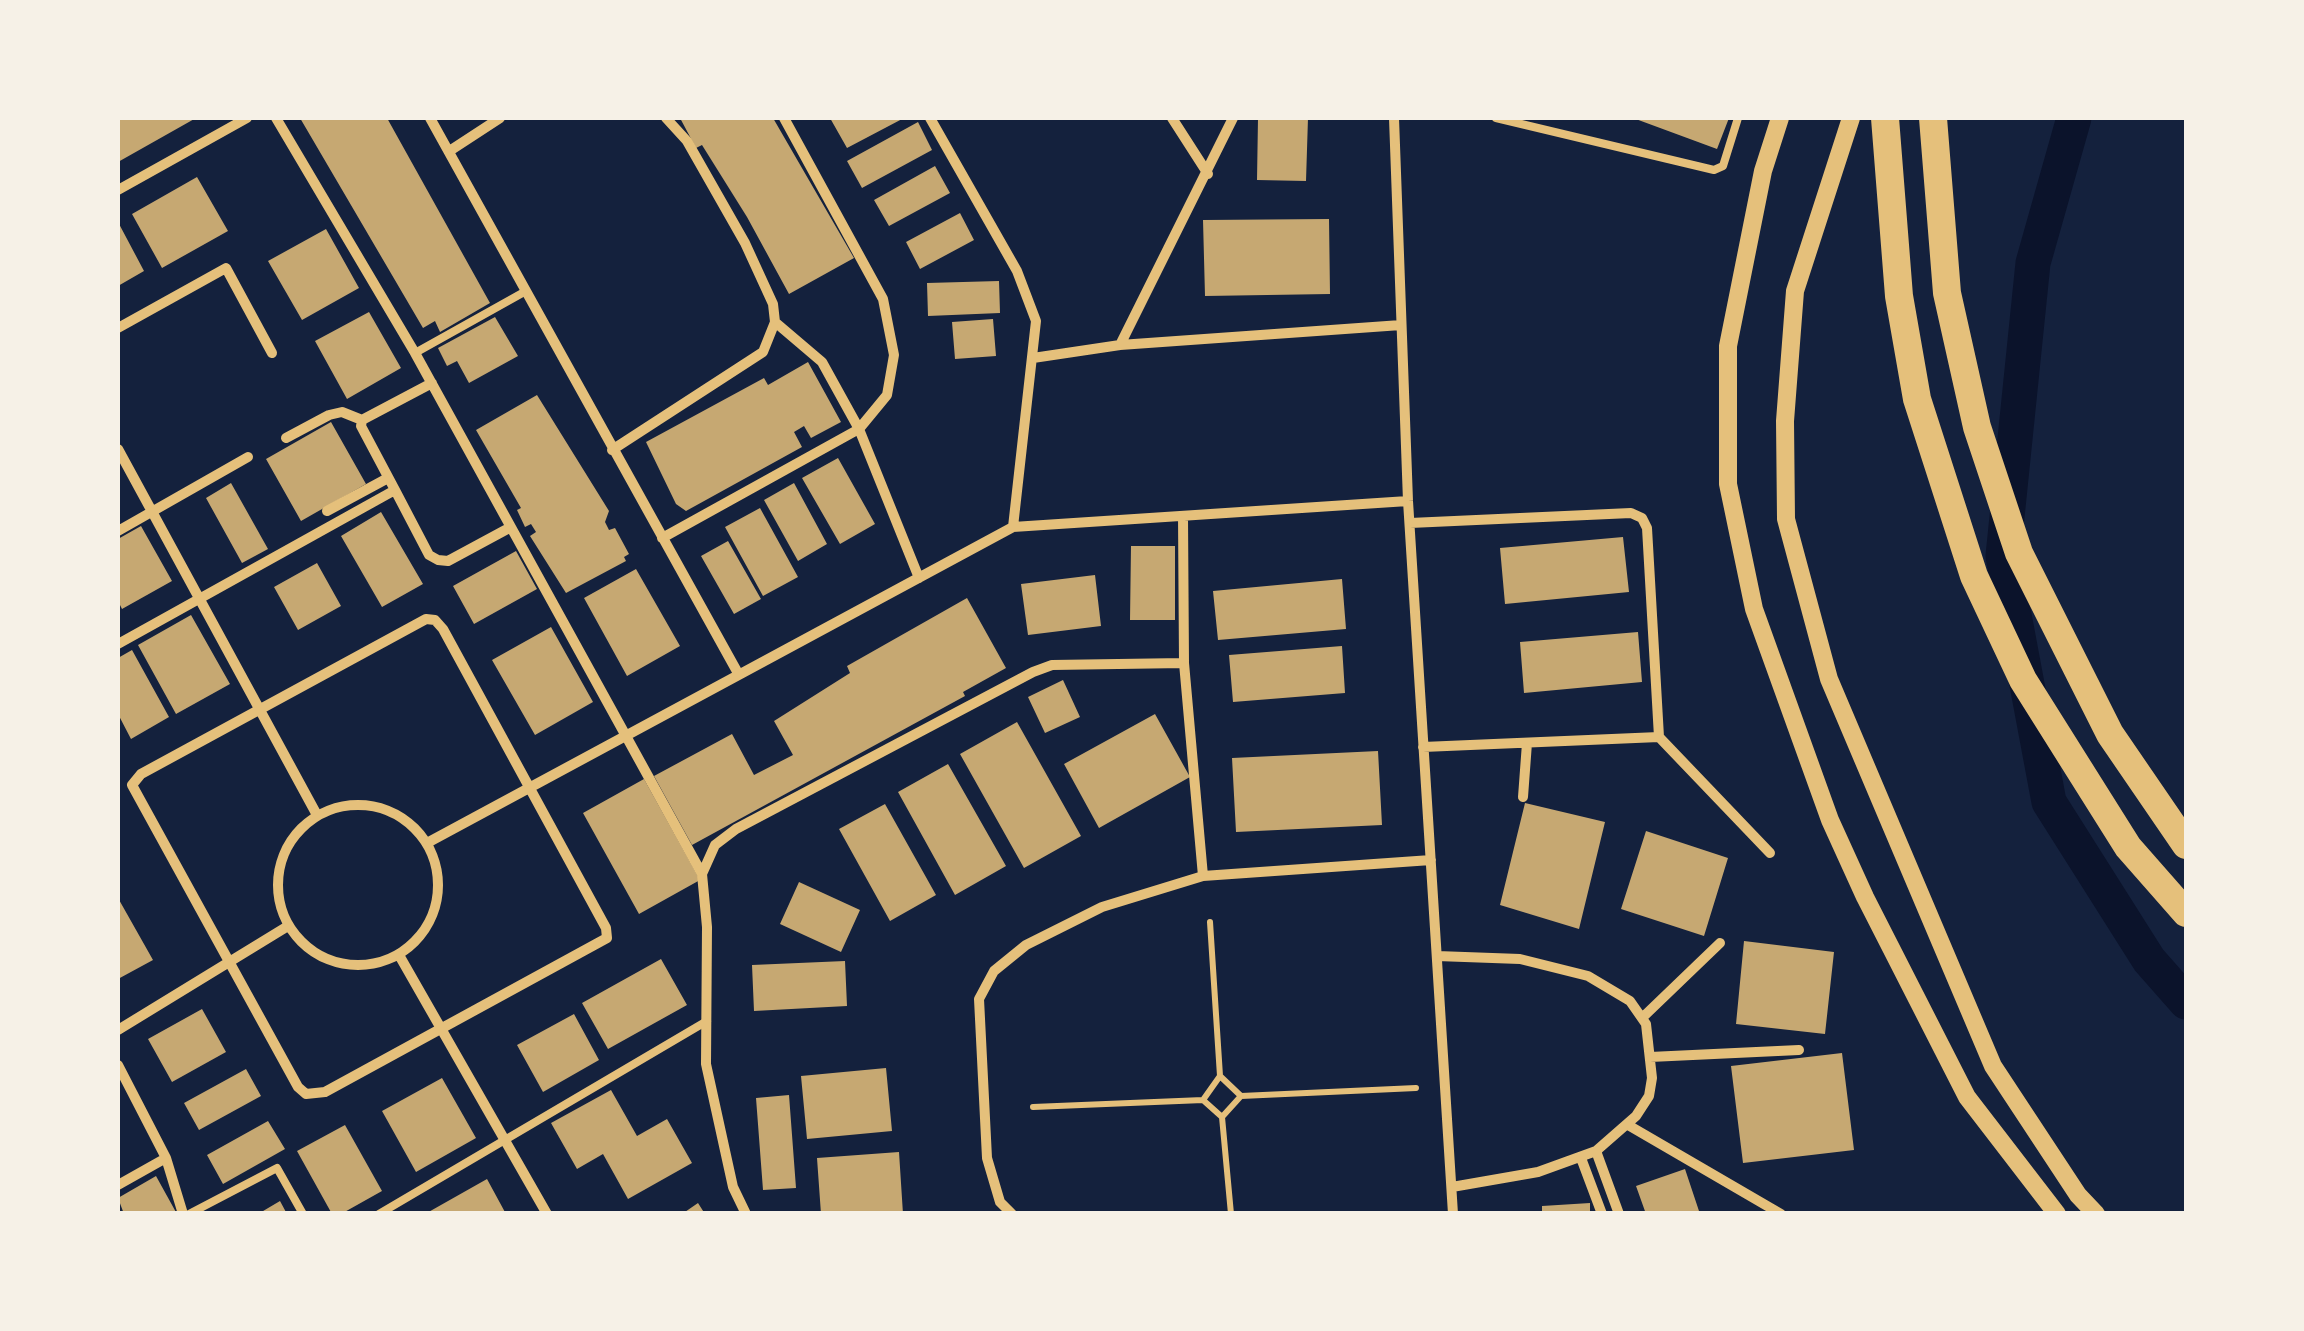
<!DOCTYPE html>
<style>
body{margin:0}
#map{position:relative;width:2304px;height:1331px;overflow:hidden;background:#14213d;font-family:Quicksand,sans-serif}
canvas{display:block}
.frame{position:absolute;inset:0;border:120px solid #f6f1e7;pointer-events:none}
</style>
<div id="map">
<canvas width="2304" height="1331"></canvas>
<div class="frame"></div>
</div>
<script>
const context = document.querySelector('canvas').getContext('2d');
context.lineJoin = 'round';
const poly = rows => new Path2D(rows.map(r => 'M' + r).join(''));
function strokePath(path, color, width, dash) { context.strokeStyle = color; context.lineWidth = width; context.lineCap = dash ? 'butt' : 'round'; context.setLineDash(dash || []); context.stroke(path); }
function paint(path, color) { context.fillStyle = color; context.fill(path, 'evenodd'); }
strokePath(poly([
 [2074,118,2033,263,2003,556,2049,802,2149,960,2186,1002]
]), '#0b132b', 35);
paint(poly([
 [118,118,196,118,118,162],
 [300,118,387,118,490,303,440,332,435,321,423,328],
 [680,118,773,118,854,258,789,294,747,217,702,145,696,148],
 [830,118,904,118,847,148],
 [1258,118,1308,118,1306,181,1257,180],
 [1633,118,1729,118,1717,149],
 [918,122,932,150,862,188,847,161],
 [935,166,950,193,889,226,874,200],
 [197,177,228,231,162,268,132,214],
 [960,213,974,240,920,269,906,242],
 [1329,219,1330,294,1205,296,1203,220],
 [118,222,144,271,118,286],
 [326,229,359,288,302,320,268,261],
 [999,281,1000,313,928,316,927,283],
 [369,312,401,368,347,399,315,341],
 [495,317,518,356,469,383,457,361,447,366,438,348],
 [993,319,996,356,955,359,952,322],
 [808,362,841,422,811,438,804,426,794,432,802,447,686,511,676,504,646,442,764,378,768,385],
 [537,395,609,511,605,522,609,530,615,528,629,554,624,557,626,561,566,593,530,536,536,532,531,524,525,527,517,510,521,508,476,430],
 [331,422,366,484,301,521,266,459],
 [838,458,875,524,840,544,802,478],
 [231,483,268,549,242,563,206,498],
 [794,483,827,544,798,561,764,500],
 [760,508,798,577,763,596,725,527],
 [381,512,423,584,382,607,341,536],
 [141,526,172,581,122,609,118,601,118,539],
 [1623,537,1629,592,1505,604,1500,548],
 [728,541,761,599,734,614,701,556],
 [1131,546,1175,546,1175,620,1130,620],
 [516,551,537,589,474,624,453,586],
 [317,563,341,606,298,630,274,587],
 [636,569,680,646,627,676,584,598],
 [1095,575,1101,626,1028,635,1021,584],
 [1342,579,1346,629,1218,640,1213,591],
 [967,598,1006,668,963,692,965,696,692,845,654,776,732,734,754,775,793,755,774,721,850,673,847,666],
 [191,615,230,684,176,714,138,645],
 [551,627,593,702,535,735,492,660],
 [1638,632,1642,682,1524,693,1520,642],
 [1342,646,1345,693,1233,702,1229,655],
 [132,650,169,717,131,739,118,714,118,658],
 [1063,680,1080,717,1045,733,1028,697],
 [1155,714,1190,777,1099,828,1064,764],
 [1017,722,1081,836,1024,868,960,754],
 [1378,751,1382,825,1236,832,1232,758],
 [948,764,1006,866,955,895,898,792],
 [644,779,700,880,639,914,583,813],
 [1525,803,1605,822,1579,929,1500,905],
 [885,804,936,895,890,921,839,829],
 [1646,831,1728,858,1704,936,1621,909],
 [799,882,860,910,841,952,780,924],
 [118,898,153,960,118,979],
 [1744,941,1834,952,1825,1034,1736,1024],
 [661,959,687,1005,608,1049,582,1003],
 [845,961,847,1006,754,1011,752,965],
 [202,1009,226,1052,172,1082,148,1039],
 [574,1014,599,1060,543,1092,517,1045],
 [1842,1053,1854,1150,1743,1163,1731,1066],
 [886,1068,892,1131,807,1139,801,1076],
 [246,1069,261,1096,199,1130,184,1103],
 [442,1078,476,1138,416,1172,382,1111],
 [611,1090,637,1136,667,1119,692,1163,628,1199,603,1154,577,1169,551,1123],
 [789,1095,796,1188,763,1190,756,1098],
 [268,1121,285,1149,223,1184,207,1155],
 [345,1125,382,1191,341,1214,332,1214,297,1151],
 [899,1152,903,1214,821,1214,817,1158],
 [1685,1169,1700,1214,1646,1214,1636,1186],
 [156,1176,177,1214,124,1214,118,1198],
 [487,1179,506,1214,425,1214],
 [280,1201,287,1214,258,1214],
 [698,1203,705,1214,682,1214],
 [1590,1203,1590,1214,1542,1214,1542,1206]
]), '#c6a872');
strokePath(poly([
 [1210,922,1220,1076],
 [1241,1096,1416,1088],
 [1033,1107,1203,1100],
 [1222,1117,1241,1096,1220,1076,1203,1100,1222,1117,1231,1214]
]), '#e5c07b', 6);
strokePath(poly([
 [1496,118,1714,170,1723,166,1738,118],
 [415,353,526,291],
 [189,1214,277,1168,303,1214],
 [379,1214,707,1021]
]), '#e5c07b', 8);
strokePath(poly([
 [276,118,415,353,702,874],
 [430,118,739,675],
 [930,118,1017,271,1036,321,1013,527],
 [1172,118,1208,174],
 [1394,118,1408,501,1453,1214],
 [451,150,500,118],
 [118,190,247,118],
 [775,322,822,362,859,429,919,578],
 [118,328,226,268,272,353],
 [1120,345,1233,118],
 [1033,358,1120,345,1401,325],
 [286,438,329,415,342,412,362,420],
 [118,449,317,815],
 [612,450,763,352,775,322,773,304,745,243,687,141,666,118],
 [395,490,429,555,438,560,448,561,511,527],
 [327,511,388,478],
 [1183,516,1184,663],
 [1410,523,1631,513,1642,518,1647,528,1659,737],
 [118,531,248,457],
 [662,538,859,429,887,395,894,355,883,299,784,118],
 [426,619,435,620,443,629,606,928,607,938,325,1092,306,1094,298,1087,132,785,141,774,426,619],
 [118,644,395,490,361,426,362,420,432,383],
 [1423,747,1659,737,1770,853],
 [1523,797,1527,743],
 '278 885a80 80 0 1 1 160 0a80 80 0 1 1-160 0Z',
 [427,843,1013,527,1408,501],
 [399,955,547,1214],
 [1437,956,1520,959,1588,976,1630,1001,1646,1024,1652,1078,1649,1096,1636,1116,1596,1151,1538,1172,1452,1187],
 [1642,1018,1720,943],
 [118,1030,288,926],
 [1650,1057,1799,1050],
 [118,1065,166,1158,183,1214],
 [1628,1125,1781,1214],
 [1596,1151,1619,1214],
 [1581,1158,1602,1214],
 [118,1185,166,1158],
 [746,1214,733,1187,706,1064,707,927,702,874,715,845,736,829,1033,672,1052,665,1184,663,1203,876],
 [1012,1214,1000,1202,987,1158,979,999,994,971,1026,945,1102,907,1203,876,1431,860]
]), '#e5c07b', 10);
strokePath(poly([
 [1780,118,1763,171,1728,346,1728,484,1754,609,1830,820,1865,897,1967,1097,2057,1214],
 [1851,118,1795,291,1785,421,1786,519,1829,679,1993,1066,2078,1195,2096,1214]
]), '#e5c07b', 18);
strokePath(poly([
 [1885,118,1899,296,1917,399,1974,576,2023,680,2128,847,2186,913],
 [1933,118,1947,293,1977,427,2019,553,2110,734,2186,845]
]), '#e5c07b', 28);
</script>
